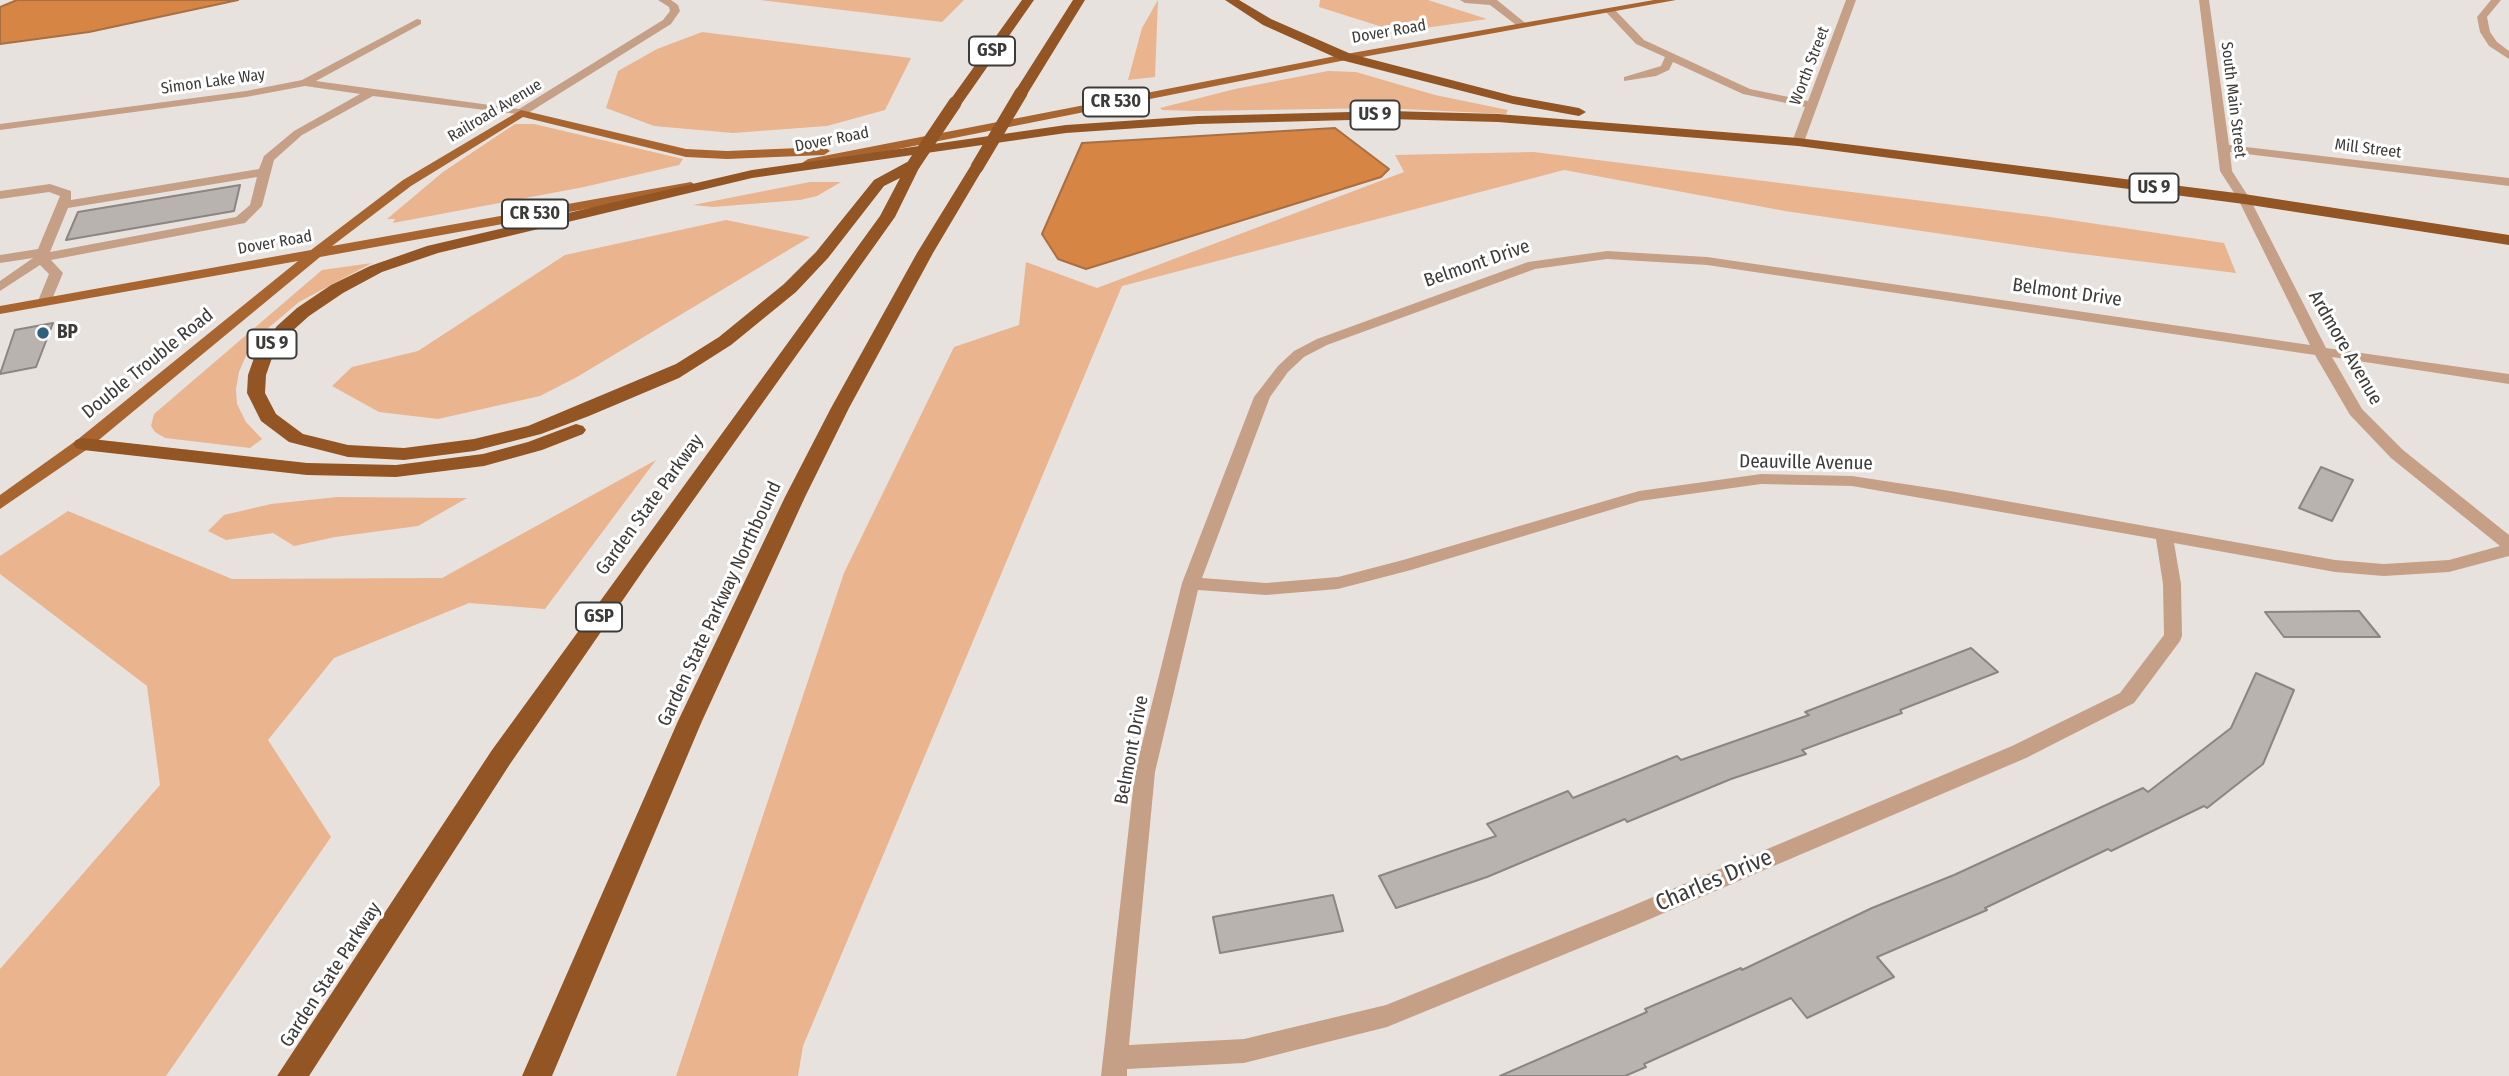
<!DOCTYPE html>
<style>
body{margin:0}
canvas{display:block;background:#e8e2df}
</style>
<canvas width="2509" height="1076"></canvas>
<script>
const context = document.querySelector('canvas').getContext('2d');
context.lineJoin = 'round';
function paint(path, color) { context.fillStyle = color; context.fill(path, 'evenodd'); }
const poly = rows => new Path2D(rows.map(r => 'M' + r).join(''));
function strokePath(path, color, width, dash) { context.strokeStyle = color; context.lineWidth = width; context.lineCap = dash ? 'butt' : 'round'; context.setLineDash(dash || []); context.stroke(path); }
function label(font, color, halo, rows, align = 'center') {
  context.font = font + ' "Fira Sans Condensed",sans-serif'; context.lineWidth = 6; context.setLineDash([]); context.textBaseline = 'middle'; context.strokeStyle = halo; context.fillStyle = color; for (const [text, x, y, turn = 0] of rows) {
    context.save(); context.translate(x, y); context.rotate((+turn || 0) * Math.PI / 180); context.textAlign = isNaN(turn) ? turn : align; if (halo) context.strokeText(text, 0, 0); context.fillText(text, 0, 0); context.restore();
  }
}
paint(poly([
 [760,0,964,0,942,22],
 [1158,0,1155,77,1128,80,1142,28],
 [1320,0,1428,0,1487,19,1398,32,1319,7],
 [702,32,911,58,885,110,827,126,733,133,654,126,606,108,618,71,657,49],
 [1328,71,1356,72,1435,95,1508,110,1506,114,1382,108,1196,111,1162,110,1160,108,1235,89],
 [515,124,534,124,683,159,679,165,584,187,393,223,395,219,387,219,443,172],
 [1534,152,2050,217,2224,243,2236,273,2065,252,1785,211,1564,170,1122,286,803,1046,798,1076,676,1076,844,573,954,347,1019,325,1026,262,1097,288,1404,172,1395,155],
 [810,182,841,182,817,196,800,200,713,207,693,205],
 [726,220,810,237,577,377,540,396,438,419,379,412,332,386,352,367,418,351,565,255],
 [372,263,299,302,267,329,248,351,239,372,236,389,237,404,246,422,262,439,250,448,165,438,155,432,151,426,154,414,322,270],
 [656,460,545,609,469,603,334,658,268,740,331,837,166,1076,0,1076,0,969,160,785,147,686,0,574,0,556,68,511,232,579,442,578],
 [337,497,467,498,418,526,335,537,294,546,273,533,226,540,208,531,224,515,271,504]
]), '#e9b48e');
const water = poly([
 [17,0,238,0,89,32,0,44,0,7,17,0],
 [1335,128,1389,169,1381,177,1086,269,1058,259,1042,234,1082,143,1335,128]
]);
paint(water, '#d78544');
strokePath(water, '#a96f41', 2);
const building = poly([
 [240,185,234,211,66,240,78,212,240,185],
 [53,323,36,367,0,374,15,330,53,323],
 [2321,467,2353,480,2332,521,2299,508,2321,467],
 [2359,611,2380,637,2284,637,2265,612,2359,611],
 [1971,648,1998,672,1900,710,1902,713,1802,750,1806,754,1731,779,1627,822,1625,819,1487,877,1396,908,1379,876,1496,836,1487,824,1568,791,1573,798,1677,756,1681,760,1809,715,1805,712,1971,648],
 [2256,673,2294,690,2263,764,2207,808,2204,806,2111,851,2108,849,1985,908,1987,910,1877,957,1894,977,1807,1018,1791,998,1644,1064,1646,1067,1625,1076,1500,1076,1647,1012,1645,1009,1741,968,1742,970,1872,908,1954,875,2143,788,2148,792,2231,728,2256,673],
 [1333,895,1343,931,1220,953,1213,917,1333,895]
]);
paint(building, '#b8b3af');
strokePath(building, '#8b8683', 2);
paint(poly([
 [658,0,671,0,678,5,680,11,671,24,525,115,373,96,302,135,274,160,262,206,245,223,51,260,63,273,50,304,45,305,38,301,49,274,40,265,0,291,0,281,33,258,0,263,0,255,38,249,60,196,49,192,0,199,0,191,50,184,71,191,71,200,259,169,264,156,294,131,360,94,305,86,246,97,0,130,0,124,246,91,302,80,417,19,421,20,421,24,316,81,519,109,663,20,670,11,669,7,658,0],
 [257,177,250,205,236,217,50,252,68,208,257,177],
 [1460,0,1497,0,1529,26,1520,28,1490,5,1465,3,1460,0],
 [1846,0,1856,0,1804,142,1798,146,1792,142,1805,107,1743,94,1673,62,1669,70,1656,76,1624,81,1624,77,1661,66,1665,57,1636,44,1605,11,1614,9,1644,40,1750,89,1808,101,1846,0],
 [2199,0,2209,0,2229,145,2509,178,2509,186,2230,152,2232,171,2250,199,2326,348,2509,374,2509,384,2332,357,2362,409,2403,450,2509,535,2509,556,2449,572,2384,576,2335,572,2174,543,2181,584,2182,636,2180,641,2134,703,2026,758,1636,925,1387,1027,1244,1063,1127,1069,1127,1076,1101,1076,1135,772,1182,583,1254,397,1278,366,1294,351,1317,339,1528,262,1607,251,1707,257,2310,345,2238,199,2220,171,2199,0],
 [1607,259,1707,265,2315,355,2350,415,2391,458,2500,546,2449,560,2384,564,2335,560,1950,491,1852,476,1761,474,1639,491,1403,560,1338,577,1266,583,1202,578,1270,397,1288,372,1304,357,1327,345,1535,269,1607,259],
 [1761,484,1852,486,2156,539,2163,584,2164,635,2120,693,2012,746,1620,911,1386,1005,1244,1039,1129,1045,1155,772,1198,590,1266,595,1338,589,1411,570,1640,501,1761,484],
 [2491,0,2501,0,2487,17,2490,32,2497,42,2509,51,2509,59,2489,46,2480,32,2477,17,2491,0]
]), '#c6a086');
paint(poly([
 [1654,0,1676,0,1346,60,808,167,802,163,808,159,1346,54,1654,0],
 [521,110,686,149,727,151,824,147,830,151,824,155,727,159,686,157,523,117,411,186,332,246,691,182,697,186,691,190,320,257,89,448,0,509,0,495,77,440,298,261,0,314,0,306,311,250,403,180,521,110]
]), '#a86530');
paint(poly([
 [1022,0,1034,0,960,106,950,106,948,103,1022,0],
 [1073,0,1085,0,1026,96,1016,96,1014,93,1073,0],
 [1225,0,1239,0,1271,19,1351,54,1513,96,1579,108,1586,112,1579,116,1513,104,1341,60,1263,25,1225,0],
 [1389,111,1498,114,1798,138,2244,194,2509,235,2509,245,2244,204,1798,146,1498,122,1389,119,1198,124,1066,133,752,178,438,253,382,272,343,293,309,316,289,334,272,358,266,375,265,393,276,414,303,434,348,445,404,448,474,439,528,426,676,364,719,337,784,284,816,252,874,180,909,161,914,160,921,164,895,217,647,565,510,764,309,1076,277,1076,492,750,880,216,900,178,884,186,828,258,796,292,731,345,679,378,589,416,541,434,474,451,404,460,348,457,289,442,261,421,247,393,248,375,254,358,277,326,297,308,331,285,370,266,427,246,752,170,1066,125,1198,116,1389,111],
 [977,163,984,167,933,253,849,408,805,497,702,721,552,1076,522,1076,678,721,785,497,831,408,917,253,970,167,977,163],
 [576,424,583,426,586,430,583,434,542,450,484,466,396,477,307,475,83,450,76,448,73,444,76,440,83,438,307,463,396,465,483,454,528,442,576,424]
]), '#925523');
strokePath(poly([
 [914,164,955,103],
 [977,167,1021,93]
]), '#925523', 13);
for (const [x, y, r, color] of [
 [43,333,7,"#2f617e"]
]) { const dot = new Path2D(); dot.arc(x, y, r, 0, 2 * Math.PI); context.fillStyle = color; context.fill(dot); strokePath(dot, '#fff', 2.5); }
label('16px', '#3d3b39', '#fff', [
 ["Dover Road",1389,32,-10],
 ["Worth Street",1810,66,-69],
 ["Simon Lake Way",213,82,-8],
 ["South Main Street",2233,100,83],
 ["Railroad Avenue",495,111,-31],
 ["Dover Road",832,140,-11],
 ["Mill Street",2368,149,7],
 ["Dover Road",275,243,-10]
]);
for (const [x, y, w] of [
 [992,51,46],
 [1116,102,66],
 [1375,115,49],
 [2154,188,49],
 [535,214,66],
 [272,344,49],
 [599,617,46]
]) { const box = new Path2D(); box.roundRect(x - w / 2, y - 14.5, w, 29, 5); context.fillStyle = '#fff'; context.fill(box); strokePath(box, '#3d3b39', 2); }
label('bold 18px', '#3d3b39', null, [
 ["GSP",992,51],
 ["CR 530",1116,102],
 ["US 9",1375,115],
 ["US 9",2154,188],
 ["CR 530",535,214],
 ["US 9",272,344],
 ["GSP",599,617]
]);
label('19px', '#3d3b39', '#fff', [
 ["Belmont Drive",1477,264,-19],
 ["Belmont Drive",2067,293,8],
 ["Ardmore Avenue",2345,348,60],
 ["Double Trouble Road",148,364,-39],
 ["Deauville Avenue",1806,463,1],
 ["Garden State Parkway",650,505,-54],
 ["Garden State Parkway Northbound",720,604,-65],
 ["Belmont Drive",1132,750,-79],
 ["Garden State Parkway",331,975,-57]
]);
label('bold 19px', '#3d3b39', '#fff', [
 ["BP",57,333]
], 'left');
label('23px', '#3d3b39', '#fff', [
 ["Charles Drive",1714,881,-23]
]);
</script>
